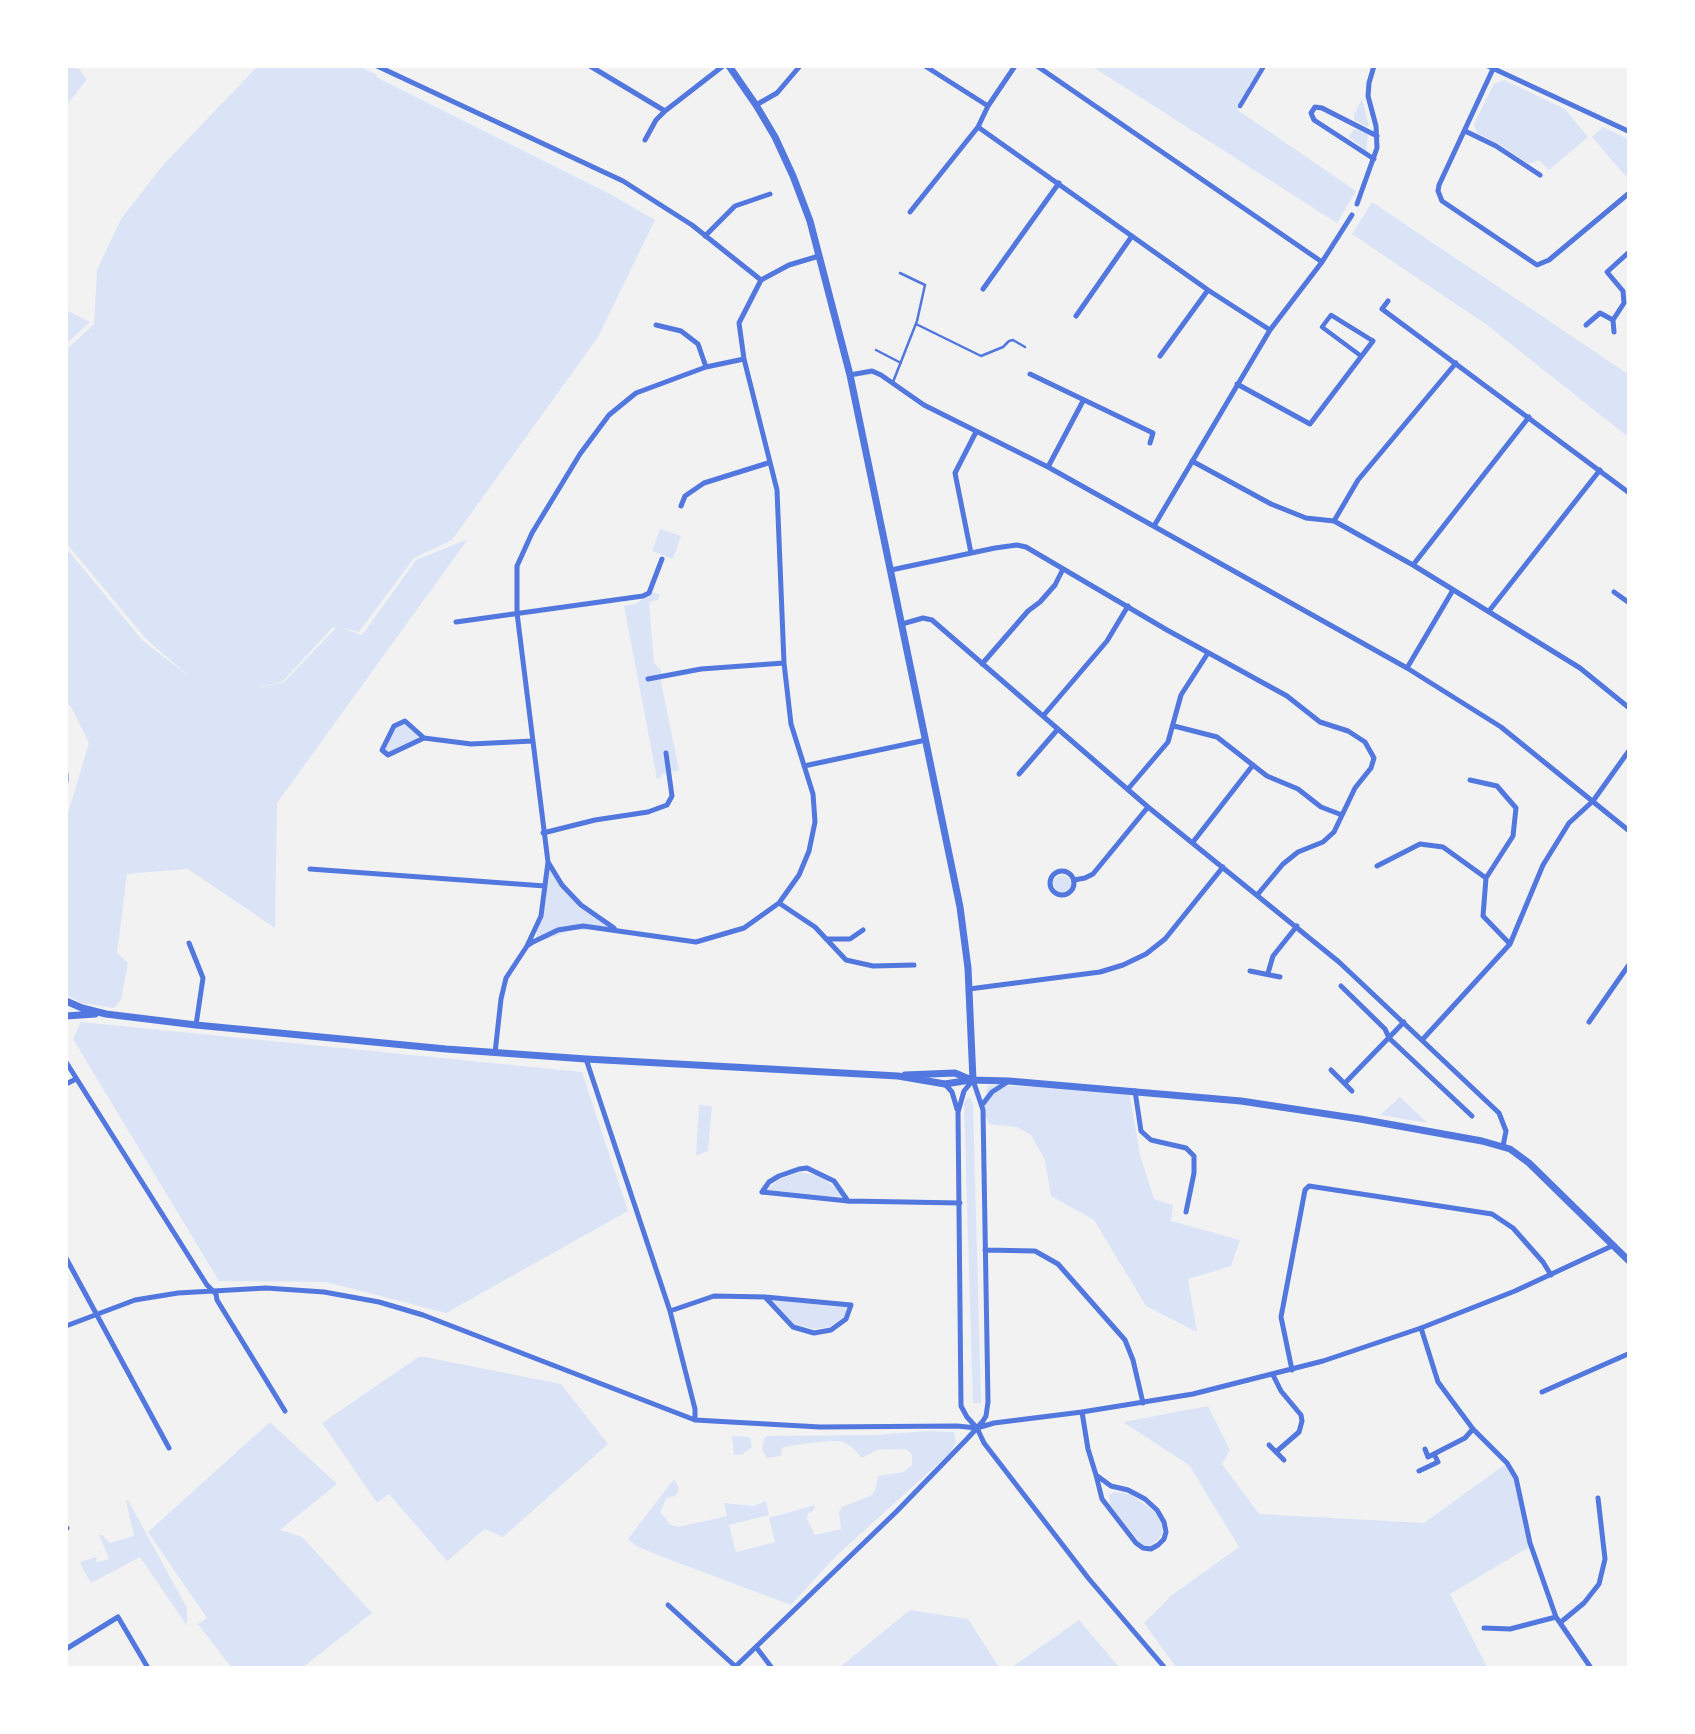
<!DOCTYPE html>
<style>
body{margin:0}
#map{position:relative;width:1695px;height:1734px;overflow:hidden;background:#f2f2f2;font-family:"Source Serif 4",serif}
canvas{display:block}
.frame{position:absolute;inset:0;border:68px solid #fff;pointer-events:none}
</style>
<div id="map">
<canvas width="1695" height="1734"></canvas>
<div class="frame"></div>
</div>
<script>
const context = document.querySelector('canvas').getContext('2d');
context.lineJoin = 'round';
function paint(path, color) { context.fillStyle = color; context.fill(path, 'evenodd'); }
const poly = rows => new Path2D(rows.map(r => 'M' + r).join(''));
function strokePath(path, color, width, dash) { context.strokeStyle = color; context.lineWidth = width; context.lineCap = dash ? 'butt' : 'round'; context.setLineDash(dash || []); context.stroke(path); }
paint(poly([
 [68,67,79,69,87,79,67,105],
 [257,67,360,67,378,75,376,77,612,195,655,220,598,337,452,540,414,558,359,632,341,628,362,635,416,560,468,539,277,803,275,928,188,869,127,874,117,953,128,963,121,1000,114,1008,81,1003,67,995,66,820,89,743,70,705,67,705,67,549,143,641,190,677,146,639,67,544,67,349,94,324,97,270,121,219,164,164],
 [333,627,336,628,284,682,249,690,283,681],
 [1093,67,1262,67,1251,85,1249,84,1247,87,1249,89,1237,106,1239,111,1356,191,1337,223],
 [1504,80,1565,109,1588,137,1549,170,1539,160,1529,164,1499,144,1477,133,1474,124,1494,84],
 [1362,99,1369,126,1368,127,1354,120,1354,115],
 [1603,127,1628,139,1628,179,1592,137],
 [1354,129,1368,133,1366,151,1349,137],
 [1372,202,1628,374,1628,437,1487,325,1352,234],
 [66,310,90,322,67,343,66,343],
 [660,529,681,536,673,559,652,551],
 [652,592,660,595,658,600,649,602,654,663,661,670,661,682,679,770,661,775,661,777,657,779,624,606,636,604],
 [405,721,424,738,388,755,382,750,394,726],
 [550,865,578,901,614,928,569,931,535,943],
 '1053 884a9 9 0 1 1 18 0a9 9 0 1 1-18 0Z',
 [81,1022,582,1072,628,1211,446,1313,326,1282,219,1281,73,1039],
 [988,1085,1129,1091,1140,1155,1154,1199,1173,1205,1171,1221,1240,1240,1231,1266,1188,1279,1197,1332,1146,1306,1094,1220,1051,1196,1045,1160,1031,1135,1017,1127,989,1124,983,1110],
 [1400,1097,1428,1123,1380,1115],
 [967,1098,971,1098,973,1106,981,1403,973,1403,964,1104],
 [699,1105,712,1106,708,1151,696,1156],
 [799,1172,816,1175,824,1179,841,1193,844,1198,766,1190,780,1179],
 [771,1300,848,1307,844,1316,830,1327,813,1329,793,1324],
 [420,1356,561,1384,608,1444,503,1537,485,1529,447,1561,389,1494,377,1503,322,1423],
 [1208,1406,1230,1450,1222,1464,1259,1514,1424,1523,1507,1463,1519,1492,1531,1546,1450,1594,1487,1667,1176,1667,1144,1623,1172,1595,1239,1547,1189,1465,1123,1422],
 [270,1422,337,1484,280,1530,302,1537,372,1613,303,1667,231,1667,198,1624,207,1618,148,1532],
 [928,1431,954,1432,956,1441,951,1452,835,1557,791,1605,655,1554,636,1546,628,1539,674,1479,679,1488,678,1492,675,1496,666,1498,660,1513,666,1518,669,1524,678,1527,727,1516,724,1503,754,1506,766,1501,769,1515,729,1525,736,1552,775,1542,769,1518,815,1505,813,1511,808,1513,807,1519,815,1535,841,1529,839,1512,842,1507,870,1496,875,1491,878,1476,903,1472,912,1465,912,1456,909,1451,904,1449,877,1450,862,1458,853,1448,842,1441,828,1441,793,1445,782,1448,781,1456,767,1458,762,1450,764,1439,766,1436,875,1435],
 [732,1436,750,1437,752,1447,743,1454,734,1455],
 [1114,1492,1130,1494,1154,1511,1162,1523,1162,1535,1151,1547,1141,1544,1110,1505,1109,1495],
 [128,1500,187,1608,187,1626,140,1557,91,1583,84,1571,80,1562,96,1557,97,1562,109,1559,99,1535,102,1535,110,1543,134,1536,126,1501],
 [910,1610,968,1619,999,1667,840,1667],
 [1079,1620,1119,1667,1012,1667]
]), '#dbe4f7');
strokePath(poly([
 [916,324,981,356,1003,347,1009,341,1013,340,1025,347],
 [876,350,901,363],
 [893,382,917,321,925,285,900,273]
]), '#5277de', 2.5);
strokePath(poly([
 [1240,106,1264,66],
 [1361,356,1322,327,1331,315,1373,341]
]), '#5277de', 4.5);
strokePath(poly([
 [377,66,623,181,692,225,761,280],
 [590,66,665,111,723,66],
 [925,66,988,106],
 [1037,66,1322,262],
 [1488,66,1628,131],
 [1493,69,1439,185,1438,191,1442,201,1537,265,1549,260,1628,194],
 [756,105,777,93,800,66],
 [978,127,1208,290,1270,330],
 [1465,131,1496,146,1540,175],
 [645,140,656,120,665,111],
 [1374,159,1314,120,1311,113,1315,107,1322,108,1377,136],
 [1357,204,1377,148,1376,126,1368,96,1369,83,1374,66],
 [910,212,978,127,988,106,1015,66],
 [705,236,735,206,770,194],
 [983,289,1059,183],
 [1388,301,1382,309,1628,492],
 [1076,316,1132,236],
 [1613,320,1614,332],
 [656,325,681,331,698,344,706,367],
 [1586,325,1600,313,1613,320,1624,303,1623,291,1607,272,1628,253],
 [1160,356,1208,290],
 [1030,374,1153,433,1150,443],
 [850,375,872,371,881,375,924,405,1048,467,1407,668,1501,727,1628,830],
 [1237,384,1310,424,1373,341],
 [1192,461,1271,504,1306,518,1334,521,1413,565,1580,668,1628,707],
 [1048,467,1083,401],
 [681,506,685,496,704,483,768,463],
 [1334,521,1358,480,1456,363],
 [1154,526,1270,330,1322,262,1352,215],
 [971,553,955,473,976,432],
 [1413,565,1529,417],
 [891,570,995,548,1017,545,1026,547,1167,630,1287,696,1320,722,1348,731,1365,742,1374,758,1371,768,1355,788,1334,832,1323,842,1298,852,1283,864,1258,894],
 [1614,592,1628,602],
 [1489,611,1600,470],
 [456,622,643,596,649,593,662,559],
 [902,624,923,618,932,620,1148,807,1339,962,1499,1113,1506,1131,1503,1146],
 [982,664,1028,611,1040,602,1055,585,1063,569],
 [1407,668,1453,590],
 [648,679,701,669,784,663],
 [1043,716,1107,641,1128,606],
 [1174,726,1217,737,1267,776,1298,789,1321,807,1342,815],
 [424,738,405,721,394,726,382,750,388,755,424,738,471,744,533,741],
 [804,766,926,740],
 [66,774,66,781],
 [1019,774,1058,729],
 [1470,780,1497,786,1516,808,1513,836,1486,878,1483,916,1510,944],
 [1128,789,1168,742,1181,695,1208,653],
 [543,833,595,820,648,812,667,805,672,796,666,753],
 [1193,842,1253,765],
 [548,862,562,885,581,905,614,928],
 [1377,866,1420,844,1443,847,1486,878],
 [310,869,545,886],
 '1050 883a12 12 0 1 1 24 0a12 12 0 1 1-24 0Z',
 [1074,880,1085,878,1093,874,1148,807],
 [779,903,815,927,846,960,873,966,914,965],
 [826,939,850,939,863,930],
 [189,943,203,978,196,1025],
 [527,946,541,916,548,862,517,613,517,566,532,533,580,454,609,415,636,393,706,367,744,359],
 [1250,971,1280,977],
 [1268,973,1273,956,1297,926],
 [1341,986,1385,1029,1389,1038,1472,1116],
 [969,989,1100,972,1123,965,1146,954,1165,939,1223,867],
 [1589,1022,1628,966],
 [1423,1039,1510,944,1543,865,1569,823,1593,801,1628,752],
 [495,1053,501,999,506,978,527,946,533,942,558,930,583,926,696,942,744,928,779,903,799,875,809,851,815,822,813,794,791,724,784,663,777,490,744,359,739,323,761,280,789,265,819,256],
 [586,1059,670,1311,695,1409,695,1420],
 [66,1062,207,1285,216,1294,217,1300,285,1411],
 [1331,1070,1352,1091],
 [1345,1083,1404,1022],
 [66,1084,76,1079],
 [945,1084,952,1092,957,1109],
 [1135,1091,1141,1131,1151,1140,1186,1148,1194,1156,1194,1173,1186,1212],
 [982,1105,992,1092,1009,1081],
 [762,1192,848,1201,960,1203],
 [762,1192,769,1182,779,1176,799,1169,807,1168,834,1181,848,1201],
 [985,1250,1035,1251,1058,1264,1125,1340,1133,1360,1143,1403],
 [66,1258,169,1448],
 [670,1311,714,1296,765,1297,851,1305,846,1319,831,1330,814,1333,793,1327,765,1297],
 [66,1326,135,1300,178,1293,266,1288,324,1292,379,1302,423,1315,695,1420,820,1427,957,1426,977,1428,994,1423,1082,1412,1193,1394,1323,1361,1421,1328,1515,1291,1614,1245],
 [1421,1328,1438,1382,1473,1429,1507,1463,1516,1478,1530,1543,1556,1617,1591,1668],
 [1292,1370,1281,1317,1305,1190,1309,1186,1492,1214,1513,1228,1543,1262,1551,1275],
 [1273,1375,1281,1391,1301,1415,1302,1421,1299,1432,1276,1452],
 [1542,1392,1628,1354],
 [1082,1412,1088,1449,1096,1475,1111,1486,1128,1490,1145,1499,1157,1510,1164,1522,1166,1532,1164,1539,1158,1545,1151,1549,1143,1548,1136,1543,1102,1499,1096,1475],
 [1269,1445,1284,1460],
 [1425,1449,1428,1457,1465,1438,1473,1429],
 [1419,1471,1438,1462,1434,1454],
 [66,1528,67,1528],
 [668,1605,735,1666],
 [1561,1622,1584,1603,1599,1584,1605,1559,1598,1498],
 [1484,1628,1510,1629,1556,1617],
 [756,1647,772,1668],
 [66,1649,118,1617,148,1668],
 [734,1668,896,1512,966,1440,977,1428,983,1421,986,1416,988,1402,983,1110,973,1080,964,1091,958,1112,961,1406,967,1417,977,1428,984,1443,1089,1579,1165,1668]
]), '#5277de', 5);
strokePath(poly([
 [729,66,756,105,775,137,793,176,810,221,850,375,960,907,968,968,973,1080],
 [66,1001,82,1008,106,1014,196,1025,446,1049,586,1059,898,1076,945,1084,970,1080,1009,1081,1241,1101,1360,1119,1482,1141,1510,1149,1529,1163,1628,1260],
 [66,1016,95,1014],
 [905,1075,955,1073,969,1079]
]), '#5277de', 7);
</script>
